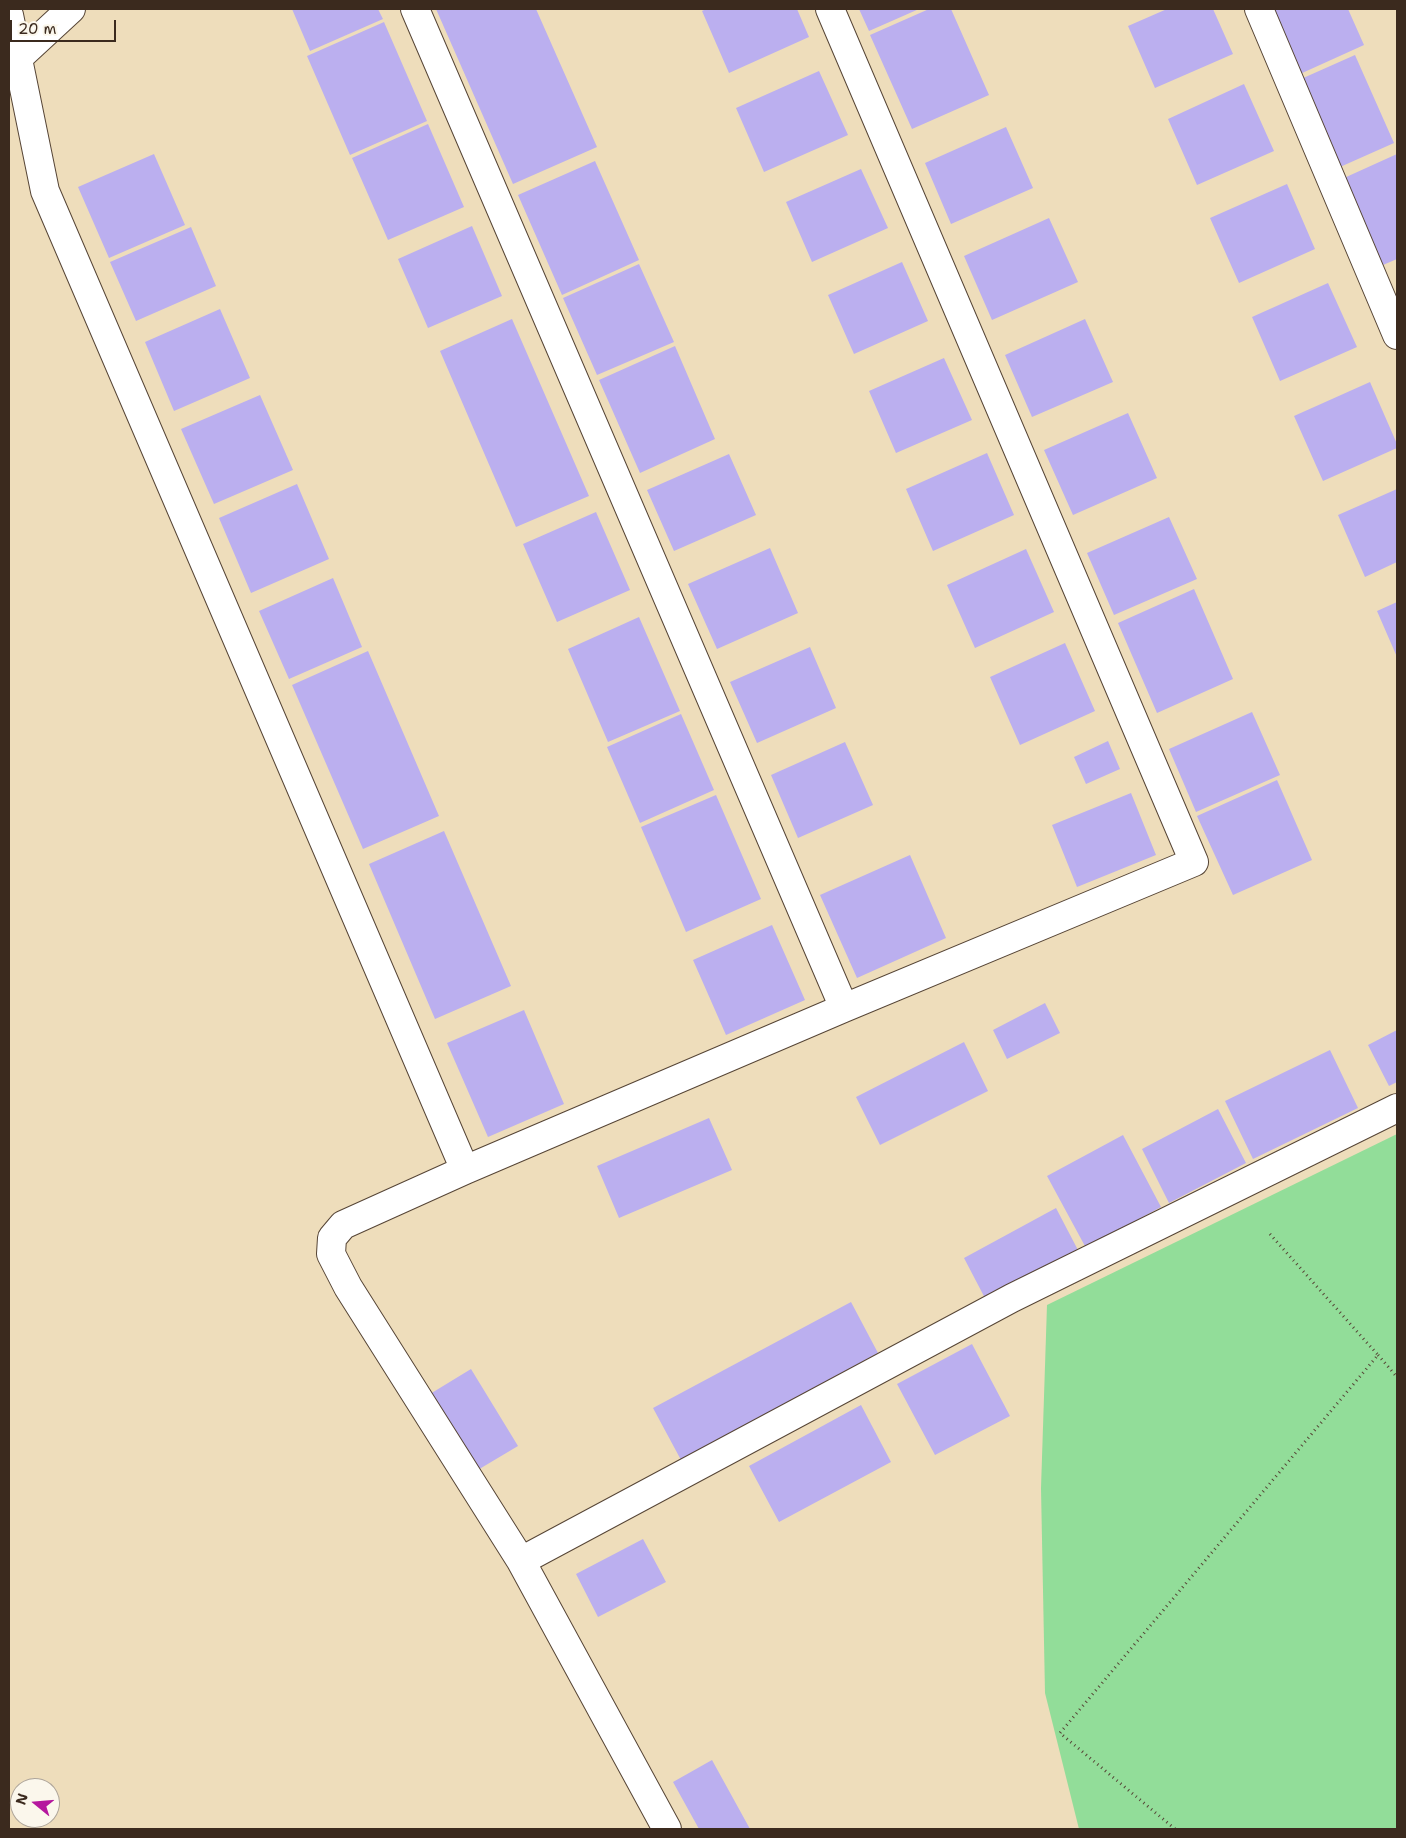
<!DOCTYPE html>
<style>
body{margin:0}
#map{position:relative;width:1406px;height:1838px;overflow:hidden;background:#edb;font-family:"Shantell Sans",sans-serif}
canvas{display:block}
.frame{position:absolute;inset:0;border:10px solid #3b2a1e;pointer-events:none}
.north{position:absolute;left:10px;top:1778px;width:50px;height:50px;box-sizing:border-box;background:#fbf7ec;border:1px solid #aea59a;border-radius:50%;rotate:287deg;font-size:14px;font-weight:700;line-height:20px;text-align:center;color:#3b2a1e}
.north::after{content:'';display:block;margin:auto;width:18px;height:22px;background:#b5179e;clip-path:polygon(50% 0,100% 100%,50% 72%,0 100%)}
.scale{position:absolute;left:10px;top:20px;width:106px;height:22px;box-sizing:border-box;border:2px solid #3b2a1e;border-top:0;padding-left:6px;font-size:15px;line-height:18px;white-space:nowrap;color:#3b2a1e;-webkit-text-stroke:4px #fbf7ec;paint-order:stroke}
</style>
<div id="map">
<canvas width="1406" height="1838"></canvas>
<div class="frame"></div>
<div class="north">N</div>
<div class="scale">20 m</div>
</div>
<script>
const context = document.querySelector('canvas').getContext('2d');
context.lineJoin = 'round';
function paint(path, color) { context.fillStyle = color; context.fill(path, 'evenodd'); }
const poly = rows => new Path2D(rows.map(r => 'M' + r).join(''));
function strokePath(path, color, width, dash) { context.strokeStyle = color; context.lineWidth = width; context.lineCap = dash ? 'butt' : 'round'; context.setLineDash(dash || []); context.stroke(path); }
paint(poly([
 [1397,1134,1397,1829,1079,1829,1045,1693,1041,1488,1047,1305]
]), '#92dd99');
paint(poly([
 [292,9,378,9,383,19,310,51],
 [436,9,536,9,597,147,513,184],
 [706,9,797,9,809,37,729,73,702,11],
 [859,9,919,9,869,31],
 [929,9,951,9,989,95,912,129,870,35],
 [1167,9,1213,9,1233,54,1155,88,1128,26],
 [1271,9,1348,9,1364,45,1300,74],
 [384,22,427,121,350,155,307,56],
 [1355,55,1394,143,1340,167,1301,79],
 [819,71,848,135,764,172,736,108],
 [1244,84,1274,151,1197,185,1168,119],
 [428,124,464,207,388,240,352,158],
 [1006,127,1033,188,951,224,925,163],
 [154,154,185,225,109,258,78,187],
 [1397,154,1397,259,1383,265,1344,178],
 [595,161,639,260,562,295,518,195],
 [861,169,888,228,812,262,786,202],
 [1287,184,1315,249,1239,283,1210,218],
 [1049,218,1078,282,992,320,964,256],
 [472,226,502,296,428,328,398,259],
 [191,227,216,286,136,321,110,262],
 [902,262,928,321,854,354,828,295],
 [639,264,674,342,597,375,563,298],
 [1328,283,1357,347,1280,381,1252,317],
 [220,309,250,378,174,411,145,342],
 [512,319,589,496,516,527,440,351],
 [1085,319,1113,382,1032,417,1005,355],
 [675,346,715,439,640,473,599,380],
 [944,358,972,420,896,453,869,391],
 [1370,382,1397,444,1397,448,1323,481,1294,416],
 [260,395,293,470,214,504,181,429],
 [1128,413,1157,478,1073,515,1044,450],
 [987,453,1014,515,933,551,906,489],
 [729,454,756,515,674,551,647,490],
 [297,484,329,559,251,593,219,518],
 [1397,489,1397,562,1365,577,1338,515],
 [596,512,630,590,557,622,523,544],
 [1169,517,1197,579,1114,615,1087,553],
 [770,548,798,613,717,649,688,584],
 [1026,549,1054,612,975,648,947,585],
 [333,578,362,647,289,679,259,611],
 [1194,589,1233,679,1157,713,1118,623],
 [1397,602,1397,657,1377,611],
 [639,617,680,711,608,742,568,649],
 [1065,643,1095,711,1020,745,990,677],
 [810,647,836,708,757,743,730,682],
 [368,651,439,816,363,849,292,685],
 [1252,712,1280,775,1196,812,1169,749],
 [681,714,714,790,640,823,607,747],
 [1108,741,1120,769,1086,784,1074,757],
 [845,742,873,805,798,838,771,775],
 [1277,780,1312,860,1233,895,1197,816],
 [1131,793,1156,855,1077,887,1052,825],
 [716,795,761,899,686,932,641,827],
 [444,831,511,986,435,1019,369,864],
 [910,855,946,938,857,978,820,895],
 [772,925,805,1000,726,1035,693,960],
 [1045,1003,1060,1033,1007,1059,993,1030],
 [524,1010,564,1104,488,1137,447,1043],
 [1397,1030,1397,1082,1389,1086,1368,1045],
 [964,1042,988,1091,880,1145,856,1097],
 [1330,1050,1358,1108,1253,1159,1225,1101],
 [1218,1109,1246,1163,1169,1203,1142,1149],
 [709,1118,732,1170,619,1218,597,1166],
 [1123,1135,1161,1207,1086,1248,1047,1176],
 [1056,1208,1079,1252,987,1302,964,1258],
 [851,1302,878,1353,681,1460,653,1408],
 [972,1344,1010,1416,935,1455,897,1384],
 [471,1369,518,1446,476,1471,430,1394],
 [861,1405,891,1462,779,1522,749,1466],
 [643,1539,666,1582,598,1617,576,1574],
 [712,1760,750,1829,699,1829,673,1782]
]), '#bbafef');
const street = poly([
 [415,9,844,1008],
 [1259,9,1397,335],
 [9,15,45,191,465,1170],
 [18,58,71,9],
 [521,1561,1012,1298,1397,1108],
 [667,1829,521,1561,348,1287,331,1254,332,1238,343,1225,465,1170,844,1008,1194,862,830,9]
]);
strokePath(street, '#564536', 30);
strokePath(poly([
 [1378,1355,1397,1377],
 [1175,1829,1060,1733,1378,1355,1269,1233]
]), '#564536', 3, [1, 4]);
strokePath(street, '#fff', 28);
</script>
